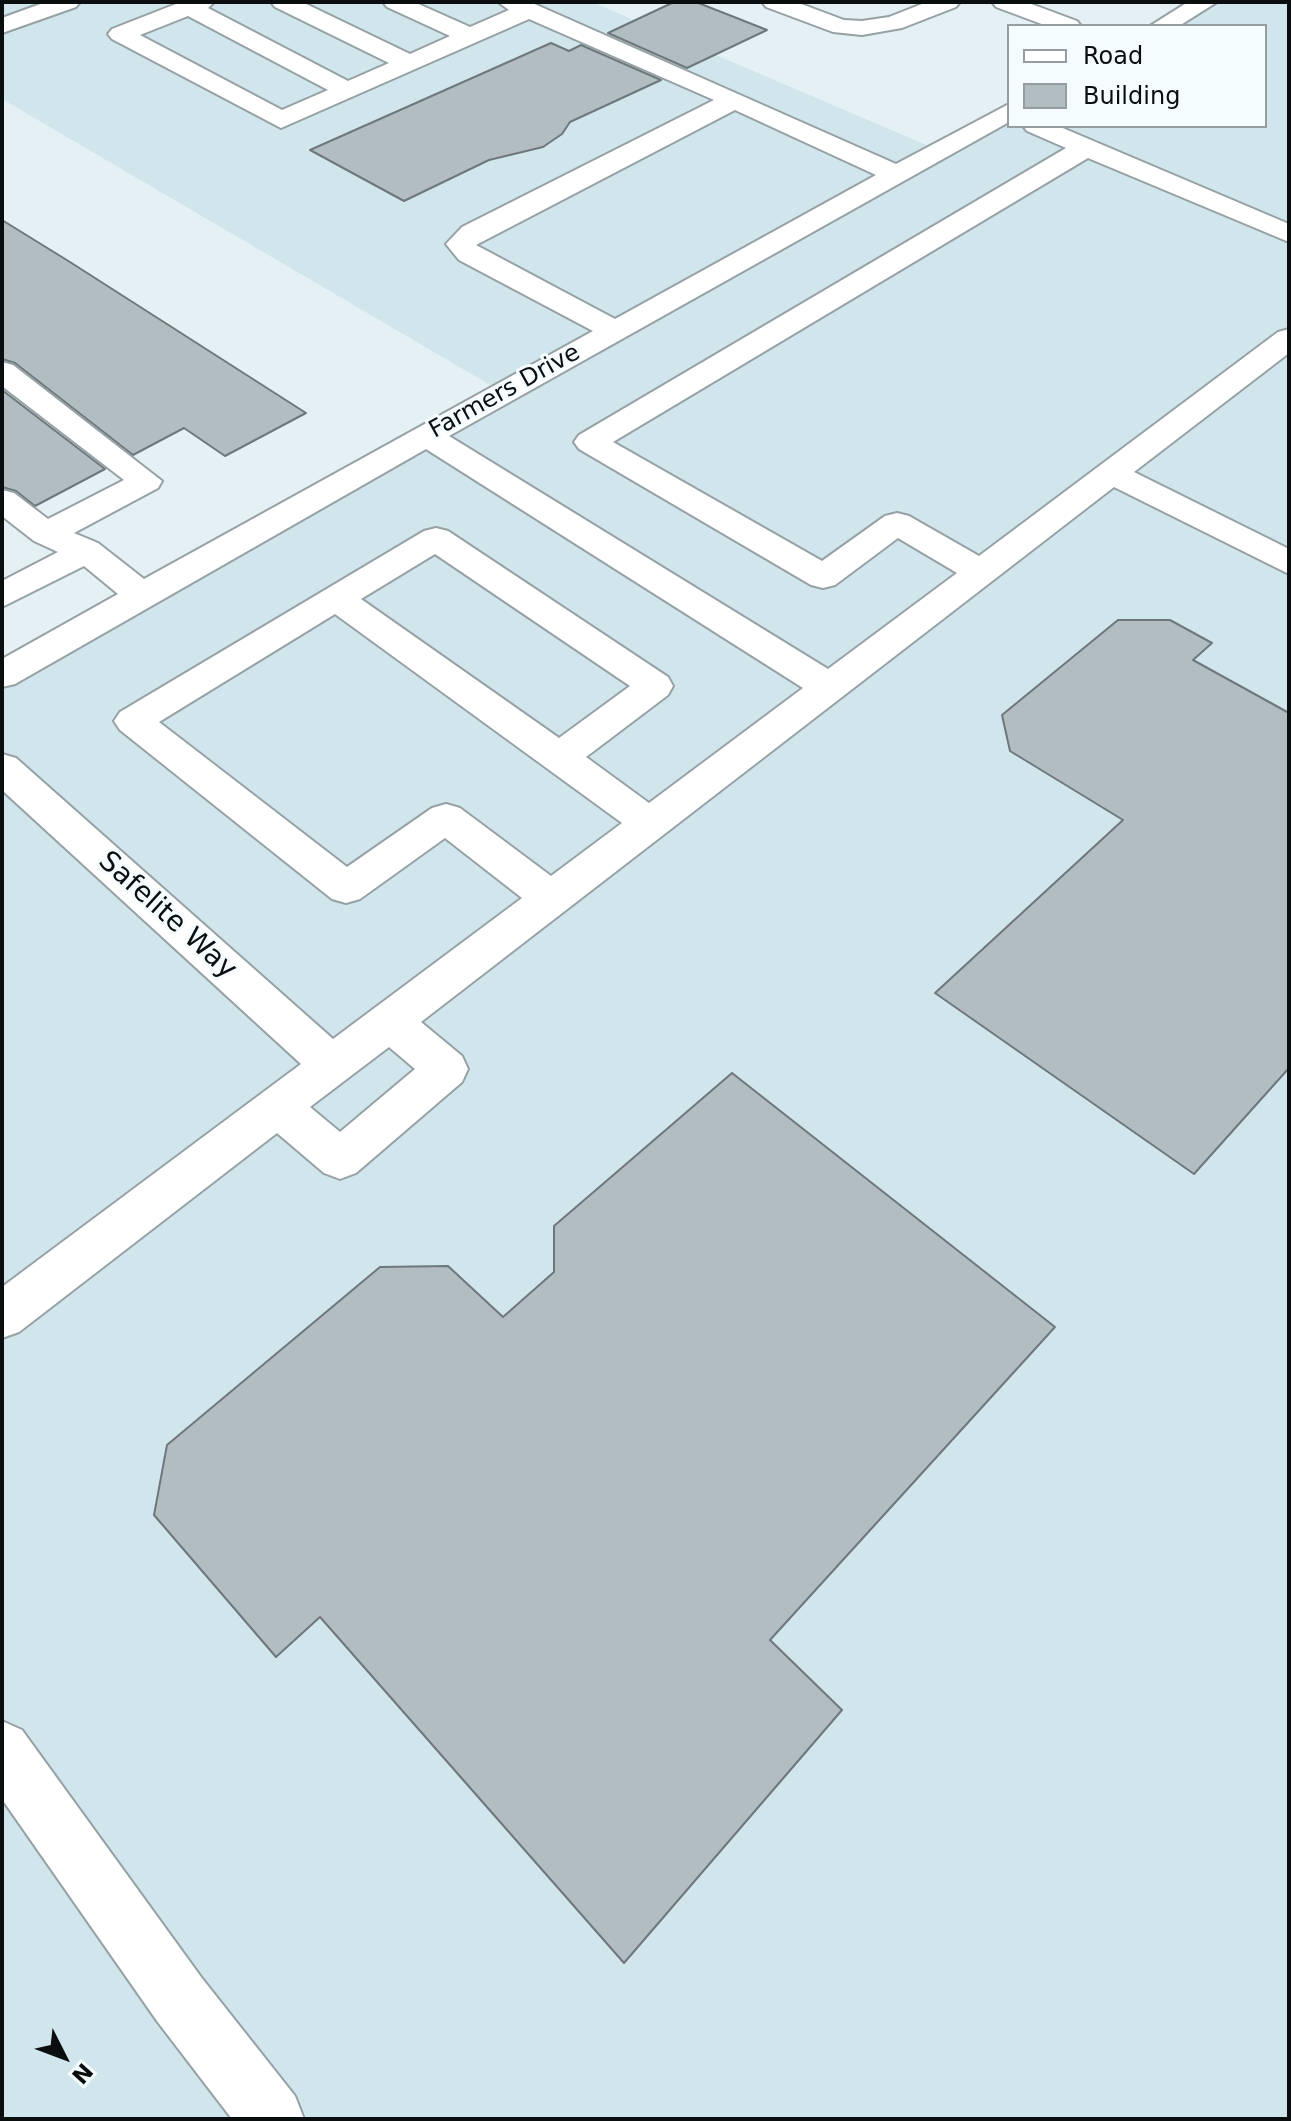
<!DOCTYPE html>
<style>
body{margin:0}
#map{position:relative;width:1291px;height:2121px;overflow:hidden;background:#e4f0f4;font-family:"DejaVu Sans",sans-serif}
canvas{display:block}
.frame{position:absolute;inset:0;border:4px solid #0a0e0f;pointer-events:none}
.legend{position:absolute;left:1007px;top:24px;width:260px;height:104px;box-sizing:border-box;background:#f5fcff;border:2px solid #979d9f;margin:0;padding:10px 14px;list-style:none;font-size:24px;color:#0a0e0f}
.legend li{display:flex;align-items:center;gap:16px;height:40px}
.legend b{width:40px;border:2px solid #979d9f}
.north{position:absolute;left:24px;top:2017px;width:80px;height:80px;-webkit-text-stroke:6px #f5fcff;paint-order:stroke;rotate:132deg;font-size:22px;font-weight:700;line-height:32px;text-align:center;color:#0a0e0f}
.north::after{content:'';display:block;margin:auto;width:28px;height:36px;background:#0a0e0f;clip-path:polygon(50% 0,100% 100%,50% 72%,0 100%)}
</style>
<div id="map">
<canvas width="1291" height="2121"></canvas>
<div class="frame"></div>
<ul class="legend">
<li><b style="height:10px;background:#fff"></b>Road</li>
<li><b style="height:22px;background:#b2bdc2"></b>Building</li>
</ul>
<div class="north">N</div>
</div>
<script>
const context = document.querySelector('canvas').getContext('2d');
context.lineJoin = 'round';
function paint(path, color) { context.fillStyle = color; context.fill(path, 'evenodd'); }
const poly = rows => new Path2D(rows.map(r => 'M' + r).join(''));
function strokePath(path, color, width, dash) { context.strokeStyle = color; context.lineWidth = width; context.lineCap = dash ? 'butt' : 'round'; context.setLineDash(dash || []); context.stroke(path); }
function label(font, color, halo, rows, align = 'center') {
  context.font = font + ' "DejaVu Sans",sans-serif'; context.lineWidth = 6; context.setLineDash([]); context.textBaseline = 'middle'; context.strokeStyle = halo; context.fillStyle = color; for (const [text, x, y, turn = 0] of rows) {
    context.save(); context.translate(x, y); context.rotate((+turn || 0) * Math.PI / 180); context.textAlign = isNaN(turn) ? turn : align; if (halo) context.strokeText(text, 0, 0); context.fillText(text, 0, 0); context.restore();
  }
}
paint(poly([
 [2,2,592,2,938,150,1009,110,1009,126,1265,126,1265,26,1159,26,1201,2,1289,2,1289,2119,2,2119,2,673,497,389,2,99]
]), '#d1e6ec');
const building = poly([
 [674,2,696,2,767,30,687,68,608,33,674,2],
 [551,43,569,51,581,45,661,80,570,122,562,134,543,147,489,160,404,201,310,150,551,43],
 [2,220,70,262,306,413,225,456,184,428,133,455,15,363,2,359,2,220],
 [2,390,105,469,35,506,16,491,2,487,2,390],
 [1118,620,1170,620,1212,643,1193,660,1289,713,1289,1068,1194,1174,935,993,1123,820,1010,751,1002,715,1118,620],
 [732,1073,1055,1327,770,1640,842,1710,624,1963,320,1617,276,1657,154,1515,167,1445,380,1267,448,1266,503,1317,554,1272,554,1226,732,1073]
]);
paint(building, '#b2bdc2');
strokePath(building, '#6e787c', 2);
const minor = poly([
 [46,2,80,2,76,7,2,33,2,18,46,2],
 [181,2,214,2,208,8,348,81,389,63,275,7,271,2,302,2,410,54,450,36,387,7,383,2,414,2,470,27,509,10,498,2,530,2,896,164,1009,104,1009,122,449,436,828,669,957,573,898,538,835,585,823,588,811,585,579,449,574,442,579,435,1066,148,1027,131,1023,126,1058,126,1289,224,1289,242,1088,158,613,442,822,561,885,516,897,513,909,516,979,556,1278,332,1289,329,1289,353,1134,472,1289,549,1289,574,1114,487,421,1022,462,1056,468,1069,462,1082,356,1173,340,1179,324,1173,277,1133,19,1332,2,1338,2,1287,301,1064,2,790,2,754,16,758,333,1039,522,898,445,838,360,899,346,903,332,899,120,730,114,721,120,712,424,531,436,528,448,531,668,677,673,686,668,695,586,757,649,803,803,688,426,449,15,684,2,687,2,659,118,594,84,566,2,607,2,581,58,552,34,541,2,516,2,490,14,493,48,519,124,480,2,386,2,362,13,365,162,481,158,488,74,533,98,543,144,579,593,331,459,260,446,244,462,227,714,100,529,19,281,128,112,39,108,34,112,29,181,2],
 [188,16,328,90,282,110,140,35,188,16],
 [735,110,876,175,615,319,476,245,735,110],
 [435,554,630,686,559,738,361,599,435,554],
 [335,614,622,823,551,876,460,808,446,804,432,808,347,867,159,722,335,614],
 [389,1047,415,1069,340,1132,310,1107,389,1047],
 [762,2,796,2,844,20,862,21,889,17,927,2,960,2,956,7,902,28,862,35,833,32,766,7,762,2],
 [992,2,1026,2,1077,21,1081,26,1047,26,996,7,992,2],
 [1188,2,1217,2,1179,26,1150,26,1188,2],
 [2,1721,22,1730,201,1977,295,2096,304,2119,232,2119,157,2021,2,1799,2,1721]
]);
strokePath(minor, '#96a1a5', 4);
paint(minor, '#fff');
label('24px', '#0a0e0f', '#f5fcff', [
 ["Farmers Drive",505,392,-29]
]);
label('28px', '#0a0e0f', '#f5fcff', [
 ["Safelite Way",167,916,42]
]);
</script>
